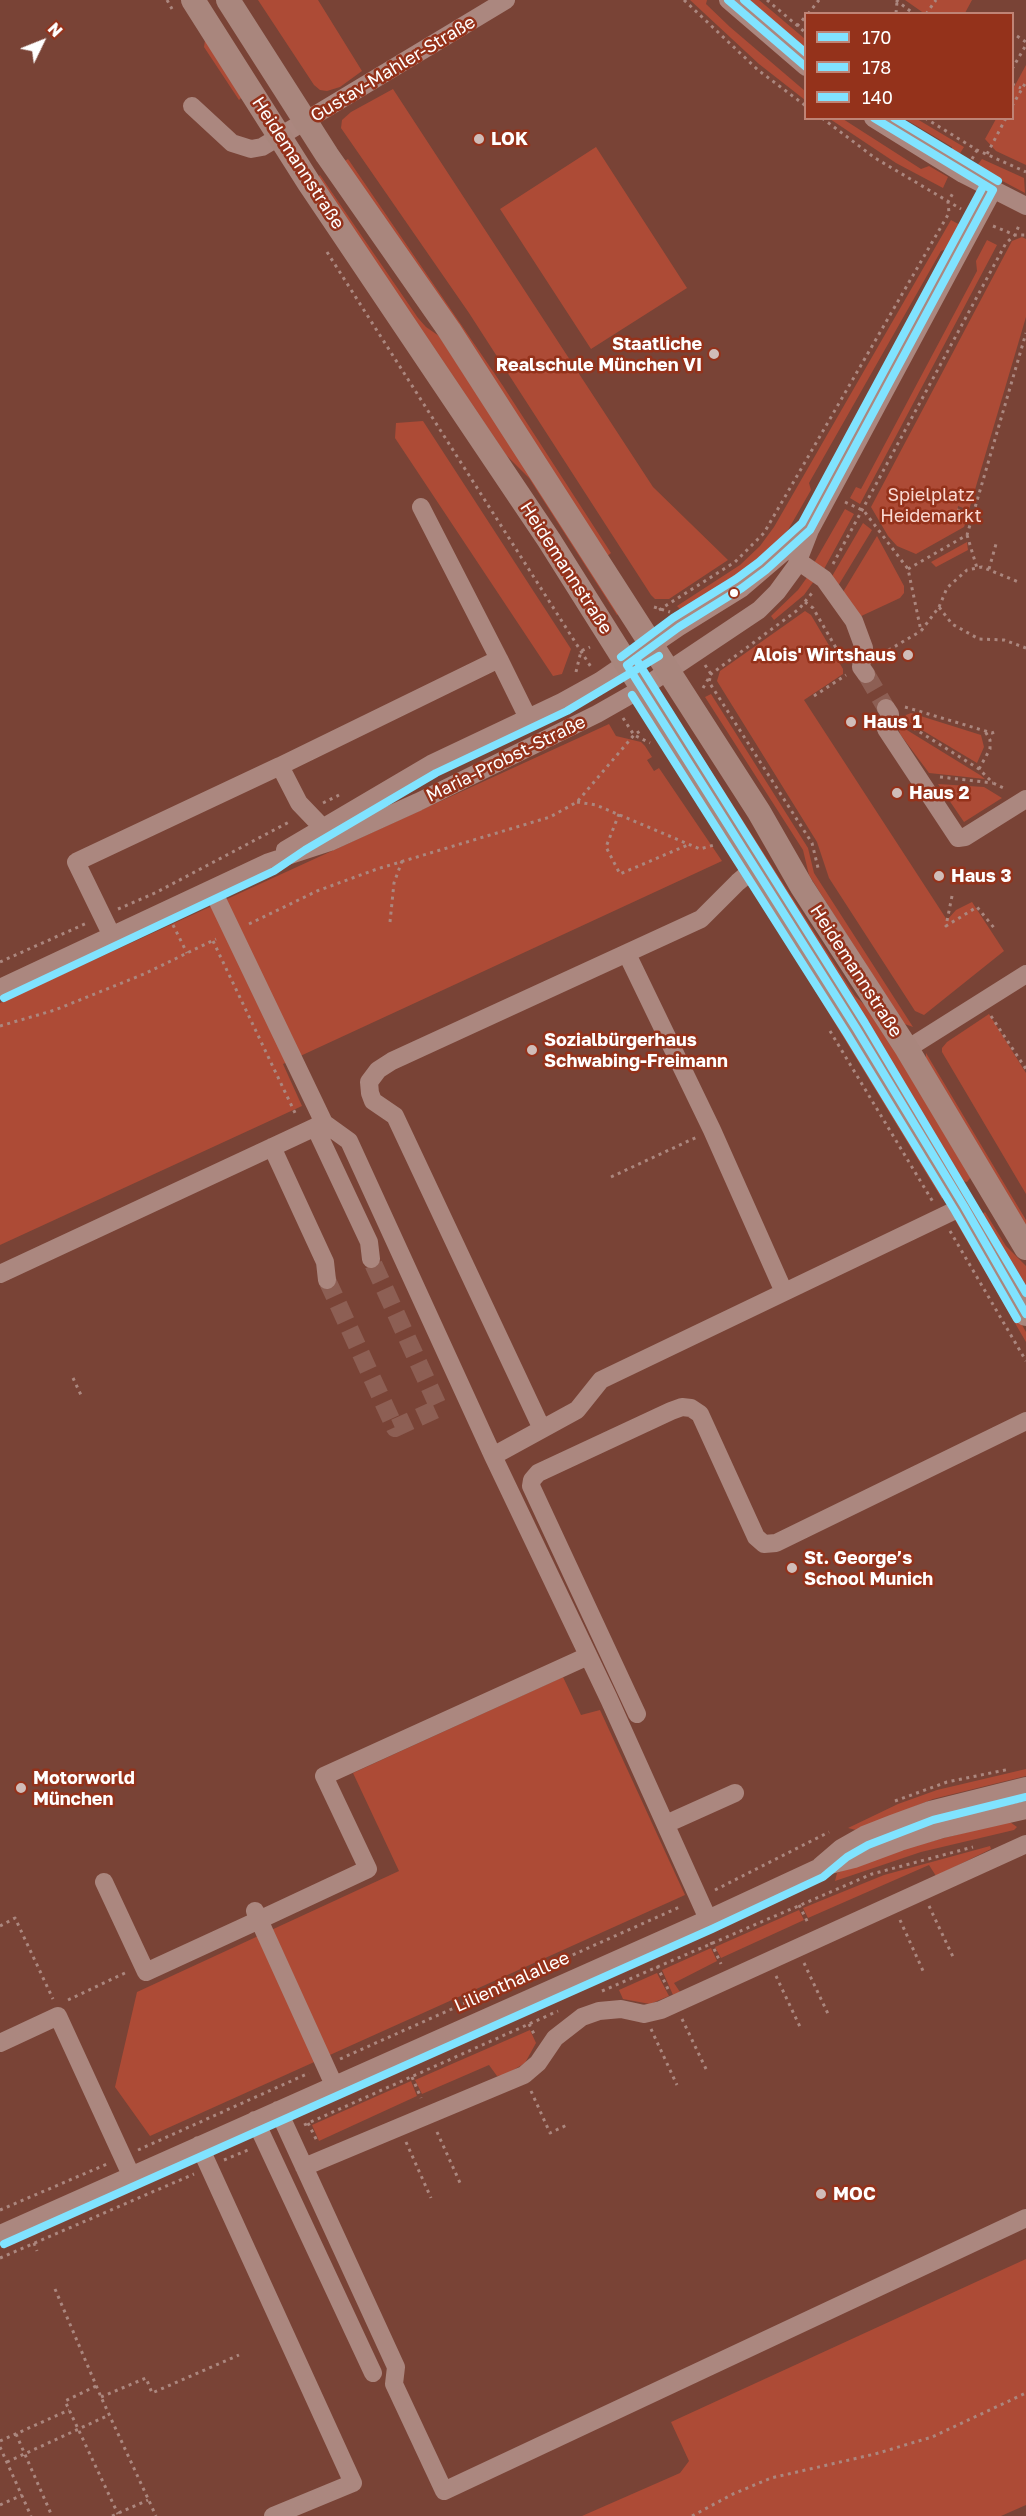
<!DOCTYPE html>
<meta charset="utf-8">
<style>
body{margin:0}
#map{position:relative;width:1026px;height:2516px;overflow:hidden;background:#794336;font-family:"Golos Text",sans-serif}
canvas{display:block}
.legend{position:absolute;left:804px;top:12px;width:210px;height:108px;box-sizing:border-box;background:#94321b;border:2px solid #bf8476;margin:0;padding:8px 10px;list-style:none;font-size:18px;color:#fff}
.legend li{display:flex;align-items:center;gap:12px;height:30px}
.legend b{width:30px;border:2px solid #bf8476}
.north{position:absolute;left:12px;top:12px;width:60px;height:60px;-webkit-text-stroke:4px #94321b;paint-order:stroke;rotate:47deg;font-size:16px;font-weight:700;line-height:24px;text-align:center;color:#fff}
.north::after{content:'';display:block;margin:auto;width:21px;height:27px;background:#fff;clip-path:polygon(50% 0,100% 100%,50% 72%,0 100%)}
</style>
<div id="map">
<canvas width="1026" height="2516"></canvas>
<ul class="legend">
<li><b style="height:8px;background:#80e3ff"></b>170</li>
<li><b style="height:8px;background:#80e3ff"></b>178</li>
<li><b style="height:8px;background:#80e3ff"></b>140</li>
</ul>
<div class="north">N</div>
</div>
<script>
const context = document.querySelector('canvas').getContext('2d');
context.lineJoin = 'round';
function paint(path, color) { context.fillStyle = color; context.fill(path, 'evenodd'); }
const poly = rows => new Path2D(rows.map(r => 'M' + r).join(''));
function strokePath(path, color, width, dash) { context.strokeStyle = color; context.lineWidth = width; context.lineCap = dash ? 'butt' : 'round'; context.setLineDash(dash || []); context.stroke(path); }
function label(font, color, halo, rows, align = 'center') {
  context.font = font + ' "Golos Text",sans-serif'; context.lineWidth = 5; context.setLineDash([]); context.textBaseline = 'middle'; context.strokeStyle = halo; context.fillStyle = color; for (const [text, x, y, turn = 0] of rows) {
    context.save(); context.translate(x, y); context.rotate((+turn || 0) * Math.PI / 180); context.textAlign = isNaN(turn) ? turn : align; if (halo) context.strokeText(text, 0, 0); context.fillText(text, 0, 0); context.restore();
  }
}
paint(poly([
 [258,0,318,0,362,71,340,87,327,91,320,90,314,85],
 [690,0,707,0,706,4,730,27,805,91,805,100,759,64],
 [750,0,759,0,805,39,805,48],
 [905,0,972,0,965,13,925,14],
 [205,40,242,97,239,100,204,47],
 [1026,65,1026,165,996,151,985,139,996,119,1012,118,1013,89],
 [393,89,653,487,728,560,669,599,655,599,651,595,469,313,341,128,342,120,351,112],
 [830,119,843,119,921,169,929,166,948,177,943,188,896,163],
 [905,119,917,119,964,147,957,158,952,154,952,147],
 [596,147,687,288,591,349,500,209],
 [348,159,503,386,611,553,606,557,343,162],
 [982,159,1024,178,1025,193,976,167],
 [320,175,418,318,426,327,439,336,620,613,617,615,529,478,506,455,316,179],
 [951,220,962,226,949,248,941,251,809,483,811,490,788,530,756,565,681,610,677,606,740,565,760,546,774,527],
 [1022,237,1026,239,1026,317,969,510,958,506,957,514,967,518,964,527,916,554,897,546,888,536,871,507,1012,241],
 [987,240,997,245,860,504,850,498,856,487,861,489,977,271,976,261],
 [423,421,571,649,562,674,553,676,395,438,396,423],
 [845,509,854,514,824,569,814,563],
 [863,523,872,530,838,586,831,578],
 [877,536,904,586,904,593,900,598,857,618,843,592],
 [967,542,968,550,936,567,931,562],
 [808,576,814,581,804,595,774,620,771,616,798,590],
 [805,611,811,615,843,669,843,674,804,700,947,920,956,910,972,902,1004,951,924,1015,915,1011,829,878,817,842,717,681,720,671],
 [711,694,808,848,814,873,913,1027,902,1023,809,875,803,850,705,697],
 [911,713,981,735,984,747,977,763,907,721,904,719,906,715],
 [676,716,855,996,873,1013,971,1177,967,1182,961,1181,671,718],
 [609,724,616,736,641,742,645,746,652,757,647,760,654,771,659,768,722,861,283,1064,302,1106,0,1245,0,1003],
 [902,727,980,775,985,779,929,773,900,734,899,730],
 [689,781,738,857,735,865,684,783],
 [938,784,984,787,1002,798,964,822],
 [757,886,945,1194,942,1199,752,887],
 [989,1014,1026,1073,1026,1194,942,1052,942,1048,947,1042],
 [926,1053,1026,1220,1026,1229,926,1059],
 [985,1212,1006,1246,1026,1266,1026,1292,981,1215],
 [955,1220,961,1220,1026,1332,1026,1342],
 [563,1677,581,1715,600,1710,685,1895,150,2136,115,2087,137,1992,399,1871,353,1773],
 [1026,1769,1026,1776,933,1799,856,1830,848,1828,898,1804,937,1790],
 [989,1804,994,1805,994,1808,861,1847,860,1845,897,1828],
 [1005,1822,1010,1822,1017,1827,1014,1830,921,1852,835,1881,837,1873,852,1867,914,1846],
 [990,1846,991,1849,936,1876,929,1865,808,1918,803,1908,884,1875],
 [799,1910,804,1920,721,1958,715,1947],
 [711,1948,717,1961,674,1983,680,1992,673,1995,662,1970],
 [657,1973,669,1996,650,2004,623,1999,619,1990],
 [530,2030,536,2043,525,2063,505,2075,497,2076,489,2065,422,2094,415,2080],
 [411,2081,417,2096,319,2141,312,2125],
 [1026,2259,1026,2505,1001,2516,582,2516,680,2473,689,2461,671,2422]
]), '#ad4b36');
strokePath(poly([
 [866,674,886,708],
 [327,1280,395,1428,439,1408,371,1259]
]), '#8d5f54', 18, [18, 9]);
strokePath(poly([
 [167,0,172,9],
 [684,0,758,70,806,106],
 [767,0,806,33],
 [896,0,914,14],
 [896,13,897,2],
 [808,14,819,0],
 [926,14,936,0],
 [797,26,806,16],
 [1017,36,1026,42],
 [1012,69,1026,45],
 [1012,84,1021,88],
 [1012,106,1026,82],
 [822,118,875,158,961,209],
 [925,118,977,150,1026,172],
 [987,154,1006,118],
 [972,159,977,150],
 [993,226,1015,235,1026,235],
 [327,252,591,667],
 [845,502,864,511,908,569,921,631,939,607,952,624,979,639,1004,640,1026,648],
 [957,510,972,515],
 [967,535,977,568],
 [833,564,1006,243,1015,235,1020,223],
 [908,569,967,535,1026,333],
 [989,569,996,544],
 [805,602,813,608,843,660],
 [654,607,670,612],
 [939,607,947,588,967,570,982,567,1021,583],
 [659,610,735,562,764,533,949,213,948,202,954,191],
 [882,654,921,631],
 [705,665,711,674,709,682,812,843,819,872],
 [576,672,581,651,590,647],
 [703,688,711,674,799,609,812,593],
 [814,696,846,675],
 [905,707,992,733,997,731],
 [623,718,634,735,650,743],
 [907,724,979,769,993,783,1006,789],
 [979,769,990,749,990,740,985,731],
 [940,777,993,783],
 [577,802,596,805,700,849,714,845],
 [323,803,339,795],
 [619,814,606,847,620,874,690,844],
 [952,896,946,926,977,907,995,929],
 [118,909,157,892,291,821],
 [390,922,394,883,402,861],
 [249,924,317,891,377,869,550,817,577,802,634,735,643,729],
 [173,925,187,953],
 [213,941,296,1115],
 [0,962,87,923],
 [991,1016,1026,1069],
 [0,1026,55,1010,144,974,216,939],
 [830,1031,933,1202],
 [611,1177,697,1137],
 [950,1231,1026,1361],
 [73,1378,81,1395],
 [895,1801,947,1782,1010,1769],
 [715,1890,829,1832],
 [799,1905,809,1925],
 [929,1906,954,1959],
 [900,1920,924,1973],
 [0,1926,15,1918,53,1999],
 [711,1942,721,1964],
 [804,1963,829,2016],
 [657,1966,668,1989],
 [776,1976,801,2029],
 [602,1991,872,1874,973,1847],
 [68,2000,127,1972],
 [682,2019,707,2071],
 [529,2024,535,2036],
 [651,2029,677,2085],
 [340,2059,682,1906],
 [412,2077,421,2098],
 [531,2091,550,2133,569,2124],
 [308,2123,318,2143],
 [304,2125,558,2011],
 [437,2132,461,2185],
 [406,2142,431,2198],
 [138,2150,309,2073],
 [224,2160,248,2150],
 [0,2210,107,2164],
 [34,2243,37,2251],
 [0,2258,194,2174],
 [55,2289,101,2397,156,2516],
 [96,2386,65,2401,118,2514],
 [101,2397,146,2378,152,2393,239,2355],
 [16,2434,52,2516],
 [0,2441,69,2410],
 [0,2447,31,2516],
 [7,2462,109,2415],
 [0,2505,22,2495],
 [112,2516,148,2500],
 [692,2516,733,2494,771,2478,875,2454,932,2437,1026,2393]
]), '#ab877f', 3, [3, 4.5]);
strokePath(poly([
 [728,0,806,67],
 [192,106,232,143,251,149,262,147,506,0],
 [873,118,963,174,1026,206],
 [421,507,499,659],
 [798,561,824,579,854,621,864,648,861,667,866,674],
 [886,708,890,714,886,729,958,838,965,837,1026,799],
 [322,827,299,803,280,766,499,659,528,718],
 [285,850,431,764,562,702,600,681,679,627,742,588,805,534],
 [212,889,324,1123,349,1141,493,1456,609,1699,708,1919],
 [112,936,76,862,280,766],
 [627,954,712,1130,784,1292],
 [0,988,269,862,330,842,418,802,597,714,641,689,759,610,777,592,796,566,810,530,993,190],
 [907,1049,1026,974],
 [315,1127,369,1242,371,1259],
 [272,1147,325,1262,327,1280],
 [0,1274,324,1123],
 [542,1429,395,1116,373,1101,370,1093,369,1082,378,1070,392,1061,701,919,738,882,756,867],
 [493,1456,577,1410,601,1380,964,1206],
 [637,1714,531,1486,532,1480,538,1473,671,1411,682,1407,691,1408,700,1414,756,1537,764,1544,776,1543,1026,1421],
 [666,1824,735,1793],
 [820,1866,841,1848,864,1835,892,1824,930,1810,1026,1786],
 [104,1882,146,1972,259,1920,368,1869,324,1776,588,1656],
 [255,1911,334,2085],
 [0,2043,58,2016,131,2175],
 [278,2110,396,2367,394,2384,444,2491,1026,2218],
 [255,2120,373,2373],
 [199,2145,353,2483,273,2516],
 [304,2167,524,2075,538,2063,555,2038,582,2017,599,2011,621,2009,644,2014,661,2010,1026,1844],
 [0,2234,708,1919,818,1868,854,1859,900,1842,943,1829,1026,1810]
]), '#ab877f', 18);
strokePath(poly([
 [193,0,309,183,549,540,856,1028,964,1206,1026,1314],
 [228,0,327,155,449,330,759,812,802,887,907,1049,1026,1248]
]), '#a9867d', 24);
strokePath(poly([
 [728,0,806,67],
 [874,118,993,190],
 [627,665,856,1028,964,1206,1026,1314],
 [627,665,679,627,742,588,766,570,810,530,993,190]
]), '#80e3ff', 8);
strokePath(poly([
 [632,695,847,1034,955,1211,1017,1319],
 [4,998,274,871,305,850,436,773,567,711,659,656],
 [4,2244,712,1929,823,1877,847,1857,868,1845,933,1820,1026,1797]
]), '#80e3ff', 8);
strokePath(poly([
 [744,0,806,53],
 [894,118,998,181],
 [621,657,673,618,736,579,759,562,802,523,984,185],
 [636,659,865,1023,1026,1293]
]), '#80e3ff', 8);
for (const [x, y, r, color] of [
 [479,139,6,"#d0bdb9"],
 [714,354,6,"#d0bdb9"],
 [734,593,5,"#fff"],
 [908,655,6,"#d0bdb9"],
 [851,722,6,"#d0bdb9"],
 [897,793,6,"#d0bdb9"],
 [939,876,6,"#d0bdb9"],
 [532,1050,6,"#d0bdb9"],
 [792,1568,6,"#d0bdb9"],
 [21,1788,6,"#d0bdb9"],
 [821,2194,6,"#d0bdb9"]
]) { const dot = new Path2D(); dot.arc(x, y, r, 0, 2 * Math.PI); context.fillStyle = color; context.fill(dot); strokePath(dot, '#94321b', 2); }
label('18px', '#fff', '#94321b', [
 ["Gustav-Mahler-Straße",393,69,-31],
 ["Heidemannstraße",298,163,57],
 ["Heidemannstraße",566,568,57],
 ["Maria-Probst-Straße",506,759,-26],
 ["Heidemannstraße",856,971,57],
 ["Lilienthalallee",512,1982,-24]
]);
label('bold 18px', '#fff', '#94321b', [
 ["LOK",491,139],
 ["Staatliche",702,344,"right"],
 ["Realschule München VI",702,365,"right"],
 ["Alois' Wirtshaus",896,655,"right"],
 ["Haus 1",863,722],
 ["Haus 2",909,793],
 ["Haus 3",951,876],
 ["Sozialbürgerhaus",544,1040],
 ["Schwabing-Freimann",544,1061],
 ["St. George’s",804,1558],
 ["School Munich",804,1579],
 ["Motorworld",33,1778],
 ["München",33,1799],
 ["MOC",833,2194]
], 'left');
label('18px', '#fbdad3', '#94321b', [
 ["Spielplatz",931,495],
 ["Heidemarkt",931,516]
]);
</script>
